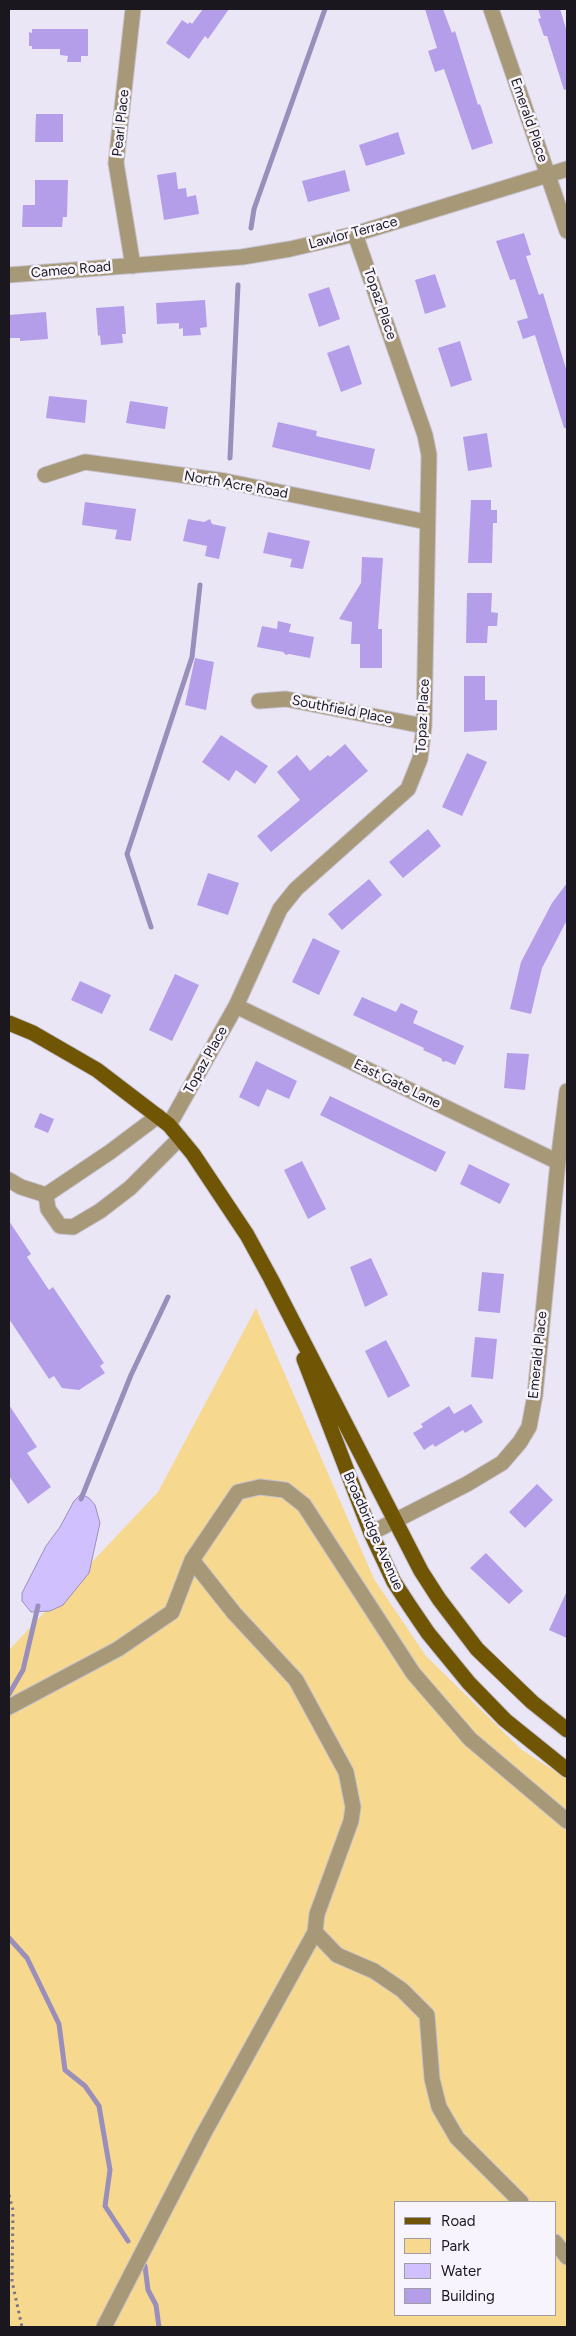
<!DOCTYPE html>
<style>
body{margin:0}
#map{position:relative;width:576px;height:2336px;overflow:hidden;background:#eae6f5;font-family:Figtree,sans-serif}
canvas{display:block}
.frame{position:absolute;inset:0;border:10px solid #1a181e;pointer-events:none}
.legend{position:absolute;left:394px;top:2201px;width:162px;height:115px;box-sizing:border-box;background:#f7f4fd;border:1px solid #9f9ca4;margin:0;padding:6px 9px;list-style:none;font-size:15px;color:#1a181e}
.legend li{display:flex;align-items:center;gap:10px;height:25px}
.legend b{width:25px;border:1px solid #9f9ca4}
</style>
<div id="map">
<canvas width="576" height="2336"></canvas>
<div class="frame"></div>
<ul class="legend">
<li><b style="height:6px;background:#705504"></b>Road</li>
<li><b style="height:14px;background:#f7d88f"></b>Park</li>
<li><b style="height:14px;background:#d1c0fe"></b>Water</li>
<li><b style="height:14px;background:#b59ee9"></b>Building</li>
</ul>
</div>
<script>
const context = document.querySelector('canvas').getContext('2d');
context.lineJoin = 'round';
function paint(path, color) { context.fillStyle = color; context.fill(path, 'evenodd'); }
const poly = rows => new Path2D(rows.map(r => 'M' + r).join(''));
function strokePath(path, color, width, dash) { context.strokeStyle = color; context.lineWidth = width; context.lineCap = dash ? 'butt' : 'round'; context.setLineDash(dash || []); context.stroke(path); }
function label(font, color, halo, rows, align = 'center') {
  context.font = font + ' Figtree,sans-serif'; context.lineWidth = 5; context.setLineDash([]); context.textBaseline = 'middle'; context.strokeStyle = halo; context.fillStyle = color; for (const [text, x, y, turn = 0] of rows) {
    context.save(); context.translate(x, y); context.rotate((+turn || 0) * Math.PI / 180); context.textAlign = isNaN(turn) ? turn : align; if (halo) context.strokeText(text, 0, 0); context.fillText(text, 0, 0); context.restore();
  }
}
paint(poly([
 [256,1308,374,1579,426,1656,522,1750,567,1779,567,2327,9,2327,9,1650,158,1492],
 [395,2202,555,2202,555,2315,395,2315]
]), '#f7d88f');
const water = poly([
 [81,1494,89,1498,95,1505,100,1523,89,1573,63,1605,50,1611,31,1612,22,1601,22,1593,46,1546,60,1527,74,1501,81,1494]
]);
paint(water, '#d1c0fe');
strokePath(water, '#9a8ebb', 1);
strokePath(poly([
 [251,228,254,209,325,9],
 [230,458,238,285],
 [151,927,127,854,192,657,200,585],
 [81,1499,131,1375,168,1297],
 [9,1694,23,1670,38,1606],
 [9,1938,27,1958,59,2024,65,2070,85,2086,99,2106,110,2170,105,2206,128,2241],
 [145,2266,148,2290,156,2305,159,2327]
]), '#9a8ebb', 5);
paint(poly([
 [203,9,229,9,208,39,205,36,189,59,166,43,182,20,188,24,190,22,192,24],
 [425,9,443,9,452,33,455,31,478,105,480,104,493,143,472,150,444,69,435,72,428,51,437,48],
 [538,9,560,9,567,32,567,89,564,90,547,36,544,36,538,19,541,18],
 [32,29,88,29,88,56,81,56,81,62,67,62,68,56,60,55,60,49,32,49,32,46,29,46,29,32,32,33],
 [36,114,63,114,63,142,35,142],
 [398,132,405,154,366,166,359,145],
 [345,170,350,191,308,202,302,181],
 [176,172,178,189,186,188,187,197,196,195,199,214,164,220,157,175],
 [35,180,68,180,67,217,63,217,62,227,22,227,23,205,35,205],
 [524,233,531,255,526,256,539,295,543,293,567,372,567,428,564,428,535,335,523,339,517,321,528,318,515,279,510,280,496,241],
 [435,274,446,307,425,314,415,280],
 [329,287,340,319,319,327,308,294],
 [205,300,207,327,200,328,201,335,183,336,183,328,179,329,179,323,157,324,156,303],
 [124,306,126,334,122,334,123,343,101,345,100,335,98,336,96,308],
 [46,312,48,339,20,341,20,338,9,338,9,315],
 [460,341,472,380,451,387,438,348],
 [349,345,362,384,341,392,327,353],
 [49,396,87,400,85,423,46,418],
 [130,401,168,407,165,429,126,423],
 [278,422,317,431,316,436,375,449,370,470,272,447],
 [487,433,492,467,468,471,463,437],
 [471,500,491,500,491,510,497,510,497,523,493,523,492,563,468,563],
 [85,502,136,509,131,541,115,539,117,530,82,525],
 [188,519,204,522,210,519,212,524,226,527,219,559,205,556,207,546,183,541],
 [268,532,310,541,303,569,290,567,292,559,263,553],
 [362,557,383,558,378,629,382,629,382,668,360,668,360,644,351,644,352,622,339,619,361,583],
 [467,593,492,593,491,612,498,613,497,626,488,626,487,643,466,643],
 [278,621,291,624,289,632,314,637,310,658,289,654,286,655,283,652,257,647,262,626,277,629],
 [195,658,214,662,206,710,185,705],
 [464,676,485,676,485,700,497,700,497,730,464,732],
 [221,735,268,766,255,784,236,770,229,781,202,762],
 [345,744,368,771,271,852,257,836,300,800,277,772,297,755,310,771,328,755,330,757],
 [467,753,487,762,462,816,442,807],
 [428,829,441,846,403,878,389,862],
 [208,873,239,883,228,915,197,905],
 [369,879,382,895,342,930,328,914],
 [567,883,567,920,542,968,531,1014,510,1009,521,962,552,903],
 [313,938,340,951,319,995,292,982],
 [175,974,199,985,172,1041,149,1030],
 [80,981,111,995,102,1014,71,1000],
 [362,997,396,1012,401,1003,418,1011,413,1023,464,1046,455,1065,446,1061,443,1062,441,1058,423,1050,424,1048,353,1015],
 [507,1053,529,1054,525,1090,504,1088],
 [256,1061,297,1081,289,1099,267,1089,259,1107,239,1097],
 [330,1096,446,1152,436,1172,320,1115],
 [40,1113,54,1119,48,1133,34,1127],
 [302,1161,326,1209,308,1219,284,1170],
 [469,1164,510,1184,500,1204,460,1184],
 [9,1221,31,1254,27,1257,49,1290,53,1287,104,1363,100,1366,105,1373,79,1390,62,1388,54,1376,49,1379,9,1319],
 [371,1258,388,1295,365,1307,350,1267],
 [482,1272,504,1274,500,1313,478,1311],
 [475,1337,497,1339,493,1379,471,1377],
 [386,1340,410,1386,388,1398,365,1351],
 [471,1404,483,1422,465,1433,463,1430,435,1447,433,1444,424,1450,413,1433,423,1427,421,1424,449,1406,454,1414],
 [9,1405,37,1447,27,1453,51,1487,28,1504,9,1476],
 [537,1484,553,1500,525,1528,509,1512],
 [486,1553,523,1591,509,1604,470,1568],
 [567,1591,567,1638,549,1630]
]), '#b59ee9');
const minor = poly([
 [491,9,567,231],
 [133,266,116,163,133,9],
 [9,275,242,257,290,249,355,234,567,169],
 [45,475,85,462,225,481,427,522],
 [259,701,286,699,424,726],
 [236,1006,558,1162],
 [158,1116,110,1152,46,1195,48,1209,60,1226,73,1227,100,1211,130,1188,180,1138],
 [169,1125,236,1006,280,909,296,889,408,789,420,759,424,726,429,455,425,435,355,234],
 [9,1180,21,1187,46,1195],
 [371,1533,467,1484,502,1463,520,1442,529,1427,535,1395,558,1162,567,1091],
 [9,1707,118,1649,172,1612,192,1560,238,1492,260,1487,285,1490,304,1505,413,1673,470,1739,567,1821],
 [315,1932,337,1955,374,1971,402,1990,427,2015,432,2079,439,2107,457,2138,521,2202],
 [555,2242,567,2257],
 [104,2327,203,2135,315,1932,317,1914,351,1821,353,1807,346,1772,296,1680,234,1613,192,1560]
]);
const major = poly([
 [9,1023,33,1033,97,1070,169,1125,193,1154,247,1235,271,1279,421,1571,439,1599,477,1649,532,1702,567,1730],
 [304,1359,371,1533,394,1582,409,1605,428,1633,469,1683,505,1720,567,1770]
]);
strokePath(minor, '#c5c1ce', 17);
strokePath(major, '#c5c1ce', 17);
strokePath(poly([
 [9,2195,13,2210,12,2281,22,2327]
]), '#787680', 3, [2.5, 4]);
strokePath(minor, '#a79877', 15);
strokePath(major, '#705504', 15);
label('14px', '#1a181e', '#f7f4fd', [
 ["Emerald Place",529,120,71],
 ["Pearl Place",121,123,-84],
 ["Lawlor Terrace",353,233,-15],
 ["Cameo Road",71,270,-5],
 ["Topaz Place",380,304,71],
 ["North Acre Road",236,485,10],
 ["Southfield Place",342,710,11],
 ["Topaz Place",423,716,-87],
 ["Topaz Place",206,1060,-61],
 ["East Gate Lane",397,1084,26],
 ["Emerald Place",538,1355,-84],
 ["Broadbridge Avenue",373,1531,66]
]);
</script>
